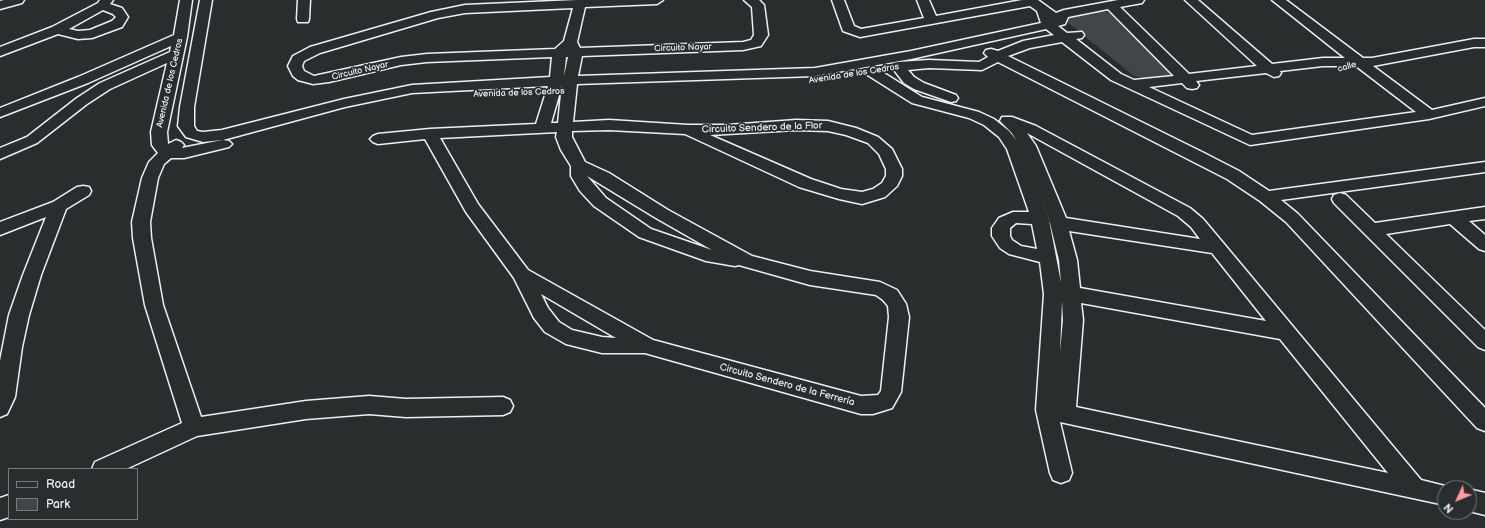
<!DOCTYPE html>
<html>
<head>
<meta charset="utf-8">
<style>
	body { margin:0 }
	#map { position:relative; width:1485px; height:528px; overflow:hidden; background:#2a2d2e; font-family:"Balsamiq Sans",sans-serif }
	canvas { display:block }
	.legend { position:absolute; left:8px; top:468px; width:130px; height:52px; box-sizing:border-box; background:#2a2d2e; border:1px solid #767b7f; margin:0; padding:5px 7px; list-style:none; font-size:12px; color:#e8f1f8 }
	.legend li { display:flex; align-items:center; gap:8px; height:20px }
	.legend b { width:20px; border:1px solid #767b7f }
	.north { position:absolute; left:1437px; top:480px; width:40px; height:40px; box-sizing:border-box; background:#2a2d2e; border:1px solid #767b7f; border-radius:50%; rotate:226deg; font-size:11px; font-weight:700; line-height:16px; text-align:center; color:#e8f1f8 }
	.north::after { content:''; display:block; margin:auto; width:14px; height:18px; background:#ff9aa2; clip-path:polygon(50% 0,100% 100%,50% 72%,0 100%) }
</style>
</head>
<body>
<div id="map">
<canvas width="1485" height="528"></canvas>
<ul class="legend">
<li><b style="height:5px;background:#2a2d2e"></b>Road</li>
<li><b style="height:11px;background:#424648"></b>Park</li>
</ul>
<div class="north">N</div>
</div>
<script>
const context = document.querySelector('canvas').getContext('2d');
context.lineJoin = 'round';
function fillPath(path, color) { context.fillStyle = color; context.fill(path, 'evenodd'); }
const toPath = rows => new Path2D(rows.map(r => 'M' + r).join(''));
function strokePath(path, color, width, dash) { context.strokeStyle = color; context.lineWidth = width; context.lineCap = dash ? 'butt' : 'round'; context.setLineDash(dash || []); context.stroke(path); }
function drawText(font, color, halo, rows, align = 'center') {
  context.font = font + ' "Balsamiq Sans",sans-serif'; context.lineWidth = 3.5; context.setLineDash([]); context.textBaseline = 'middle'; context.strokeStyle = halo; context.fillStyle = color; for (const [text, x, y, turn = 0] of rows) {
    context.save(); context.translate(x, y); context.rotate((+turn || 0) * Math.PI / 180); context.textAlign = isNaN(turn) ? turn : align; if (halo) context.strokeText(text, 0, 0); context.fillText(text, 0, 0); context.restore();
  }
}
fillPath(toPath([
	[1100,11,1112,13,1172,73,1170,76,1145,79,1134,76,1066,21,1067,19,1070,16]
]), '#424648');
const minor = toPath([
	[4,0,24,0,22,3,0,9,0,1,4,0],
	[100,0,113,0,110,4,122,8,128,17,122,27,92,38,78,39,58,34,0,56,0,47,52,27,98,3,100,0],
	[103,10,113,14,116,17,112,21,90,30,78,31,69,29,103,10],
	[180,0,192,0,187,37,167,132,168,144,176,140,181,142,184,145,182,148,222,140,203,142,186,137,178,126,180,107,200,0,212,0,194,107,194,126,197,131,203,132,222,130,344,99,412,85,550,77,552,57,427,62,401,65,329,82,313,84,298,80,293,76,288,66,293,56,310,47,431,12,465,5,577,0,663,0,657,4,585,7,577,42,580,48,743,42,751,40,754,35,752,7,744,0,759,0,764,5,768,35,761,46,743,50,582,56,578,76,815,68,911,51,1041,23,1037,11,1030,6,860,37,843,31,832,0,844,0,854,26,861,29,924,18,917,0,929,0,936,16,1022,0,1038,0,1056,13,1064,10,1118,0,1144,0,1142,3,1120,7,1189,74,1257,66,1185,0,1198,0,1272,64,1323,58,1345,58,1272,0,1286,0,1363,58,1372,58,1474,39,1485,39,1485,47,1474,47,1373,66,1432,110,1485,98,1485,106,1429,119,1250,145,1111,80,1062,42,1030,48,1008,56,1204,153,1239,171,1269,191,1485,162,1485,172,1281,200,1298,214,1485,408,1485,431,1477,428,1286,222,1260,201,1227,179,998,62,982,70,929,68,908,70,914,77,924,83,956,95,958,98,956,101,951,102,914,89,904,83,891,66,893,63,898,62,929,60,979,62,988,57,984,53,986,50,991,49,998,51,1023,41,1054,35,1046,29,911,59,815,76,577,84,573,122,609,120,688,125,728,125,796,120,828,121,856,128,878,137,892,149,902,169,902,176,897,186,885,197,862,204,839,199,799,187,685,134,609,130,572,131,572,137,585,162,609,173,668,210,752,256,810,271,880,282,897,290,906,304,909,317,901,392,892,408,873,414,861,414,645,353,602,353,566,344,545,332,534,318,514,278,466,212,425,139,378,144,373,142,370,139,373,136,378,134,430,129,536,124,548,86,412,93,345,107,223,140,229,141,232,144,229,147,184,158,171,158,164,164,158,178,150,222,151,238,163,305,201,417,306,401,369,396,406,399,503,397,510,400,513,406,510,412,503,415,406,417,369,414,306,419,197,436,126,469,92,469,95,462,182,423,145,305,133,238,132,222,142,178,149,162,158,153,152,145,151,132,167,63,110,89,87,104,37,143,0,159,0,148,27,137,77,98,100,83,170,52,171,46,88,83,0,117,0,108,78,77,174,35,180,0],
	[573,8,564,41,555,49,427,54,401,57,314,76,304,71,302,66,304,61,320,53,438,18,465,13,573,8],
	[1108,9,1174,76,1134,80,1121,74,1076,39,1082,38,1084,35,1082,32,1067,33,1058,26,1065,24,1068,17,1108,9],
	[566,57,568,57,564,76,566,57],
	[1323,66,1356,66,1416,112,1252,135,1149,87,1182,83,1187,88,1192,89,1197,88,1199,85,1196,81,1266,73,1274,77,1279,76,1281,73,1280,71,1323,66],
	[562,85,558,123,551,123,562,85],
	[796,130,828,131,846,135,868,143,879,154,886,169,886,176,882,183,873,189,862,192,841,189,811,179,710,135,796,130],
	[557,132,556,137,561,150,571,166,571,176,580,191,594,206,639,237,706,261,735,266,739,265,810,285,876,295,883,300,888,306,889,317,881,391,878,395,861,396,653,340,528,270,478,204,440,138,557,132],
	[587,176,656,218,712,250,651,229,606,198,587,176],
	[541,294,616,338,602,337,572,330,559,322,548,308,541,294],
	[298,0,310,0,309,19,308,22,298,22,297,19,298,0],
	[871,67,876,68,922,97,979,112,994,119,1009,131,1017,141,1011,132,1000,121,1002,117,1012,117,1036,126,1190,208,1203,219,1224,244,1421,480,1453,488,1445,488,1445,505,1060,422,1072,473,1069,480,1061,483,1053,480,1050,473,1036,410,1044,294,1040,262,1009,254,1000,248,992,236,992,228,999,218,1013,212,1029,212,1007,149,999,137,984,125,969,118,912,103,866,74,864,71,866,68,871,67],
	[1027,133,1178,216,1191,227,1200,239,1066,218,1036,146,1027,133],
	[1040,196,1050,223,1059,260,1061,283,1049,220,1040,196],
	[1016,223,1032,224,1037,249,1021,246,1012,240,1010,236,1010,228,1016,223],
	[1069,231,1212,253,1266,321,1080,288,1077,260,1069,231],
	[1062,301,1063,320,1060,352,1062,301],
	[1081,303,1280,339,1388,473,1076,407,1083,320,1081,303],
	[83,186,89,187,91,191,89,195,66,209,41,275,29,315,22,347,15,397,7,414,0,417,0,361,9,315,23,275,46,217,0,235,0,222,53,202,77,187,83,186],
	[1340,193,1346,195,1375,223,1485,207,1485,219,1469,221,1485,235,1485,251,1479,249,1450,224,1386,234,1485,330,1485,350,1478,347,1334,203,1332,199,1334,195,1340,193],
	[1469,489,1485,493,1485,515,1469,511,1469,489],
	[9,495,9,517,0,520,0,498,9,495]
]);
strokePath(minor, '#e8f1f8', 3);
fillPath(minor, '#2a2d2e');
drawText('9px', '#e8f1f8', '#2a2d2e', [
	["Circuito Nayar",683,48,-2],
	["calle",1347,67,-16],
	["Circuito Nayar",360,71,-13],
	["Avenida de los Cedros",854,74,-9],
	["Avenida de los Cedros",170,83,-77],
	["Avenida de los Cedros",519,93,-2]
]);
drawText('10px', '#e8f1f8', '#2a2d2e', [
	["Circuito Sendero de la Flor",762,128,-2],
	["Circuito Sendero de la Ferrería",787,385,15]
]);
</script>
</body>
</html>
